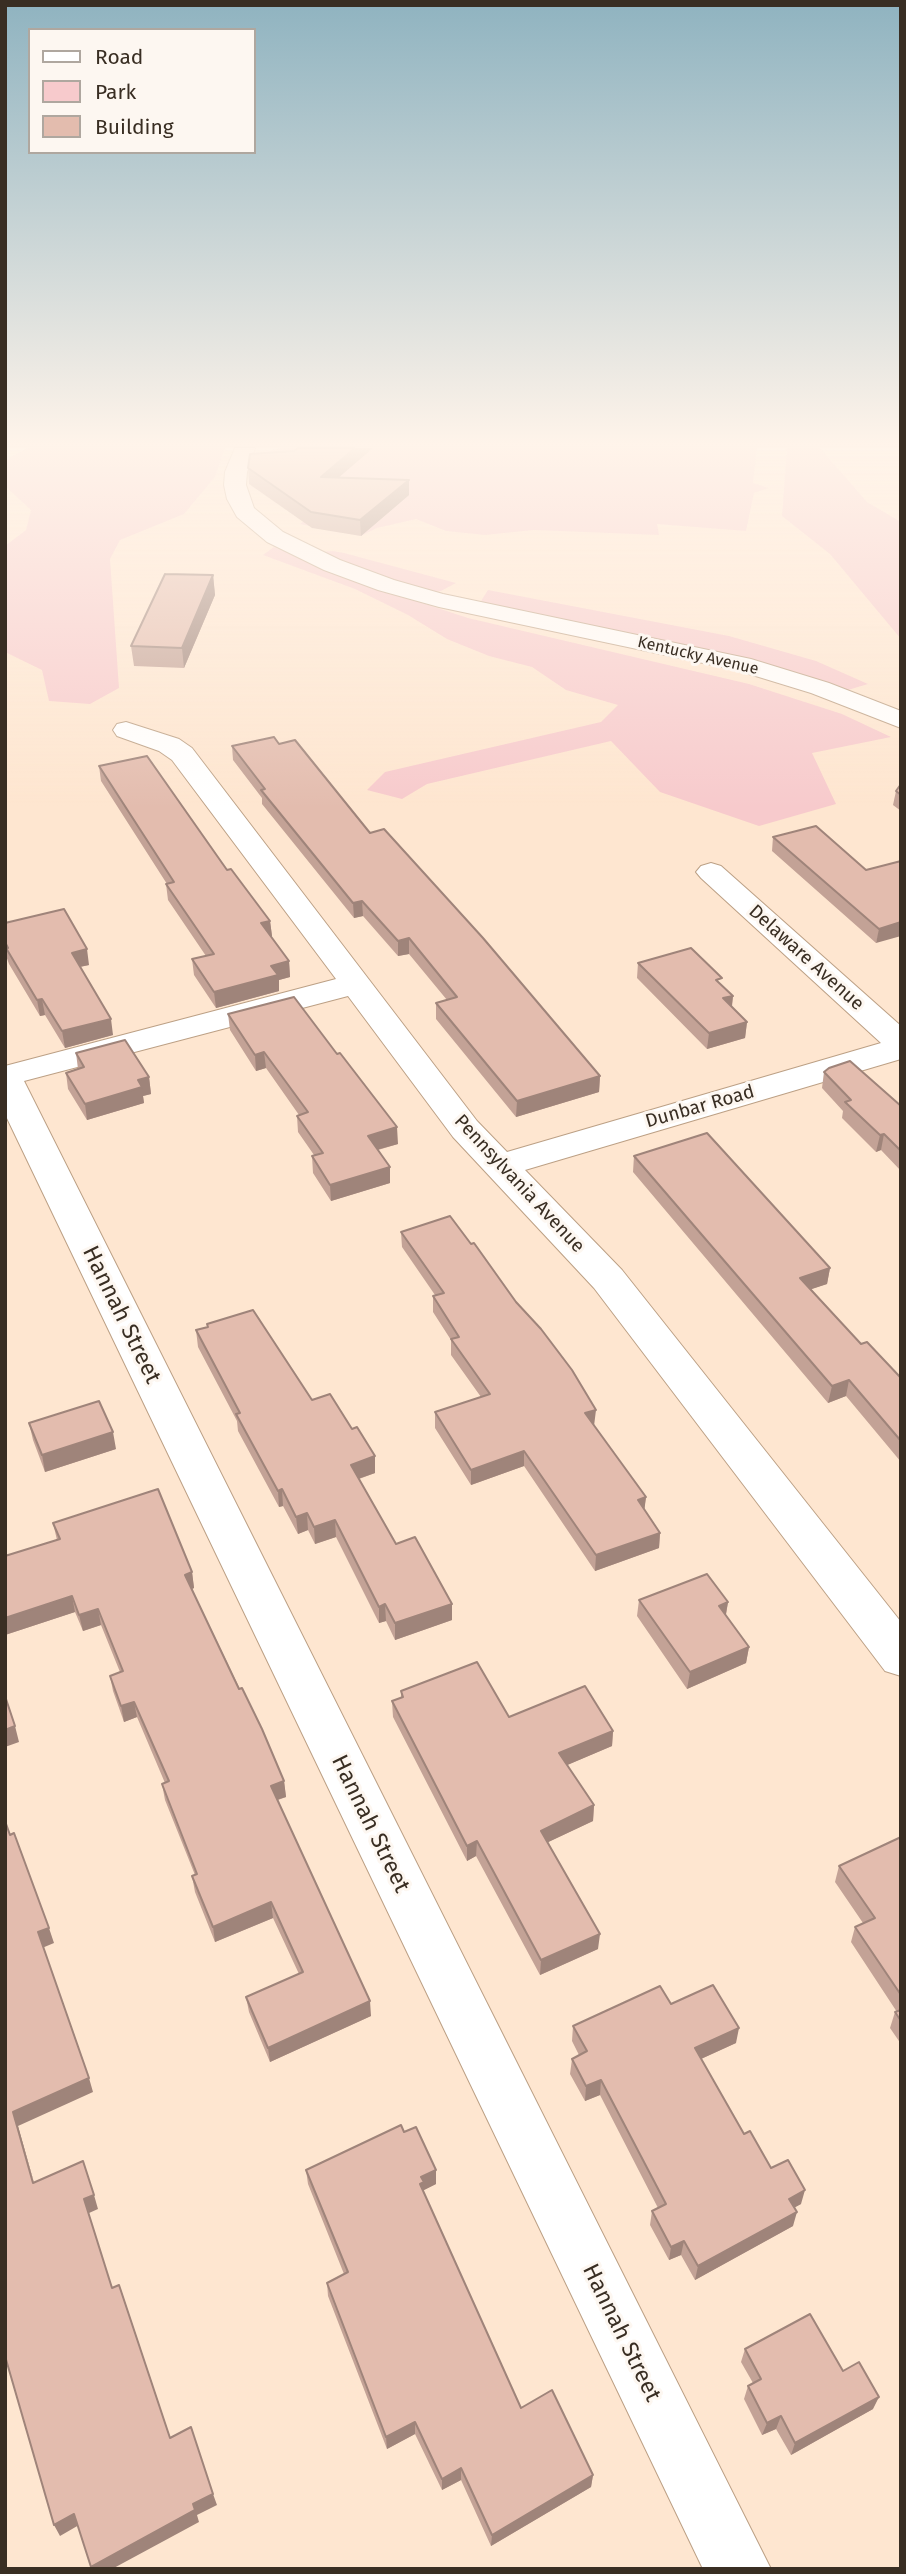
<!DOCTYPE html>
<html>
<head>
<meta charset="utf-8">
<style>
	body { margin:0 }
	#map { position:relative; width:906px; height:2574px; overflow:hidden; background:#fee6d0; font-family:"Fira Sans",sans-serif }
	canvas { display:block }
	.frame { position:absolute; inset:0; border:7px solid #392e23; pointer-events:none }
	.legend { position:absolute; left:28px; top:28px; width:228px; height:126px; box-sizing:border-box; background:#fdf7f1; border:2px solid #afa79f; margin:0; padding:9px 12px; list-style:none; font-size:21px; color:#392e23 }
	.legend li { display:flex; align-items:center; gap:14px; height:35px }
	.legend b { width:35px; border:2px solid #afa79f }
</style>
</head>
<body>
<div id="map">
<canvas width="906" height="2574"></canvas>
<div class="frame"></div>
<ul class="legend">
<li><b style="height:9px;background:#fff"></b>Road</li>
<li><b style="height:19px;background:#f7cacc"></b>Park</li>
<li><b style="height:19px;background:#e3bcae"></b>Building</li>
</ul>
</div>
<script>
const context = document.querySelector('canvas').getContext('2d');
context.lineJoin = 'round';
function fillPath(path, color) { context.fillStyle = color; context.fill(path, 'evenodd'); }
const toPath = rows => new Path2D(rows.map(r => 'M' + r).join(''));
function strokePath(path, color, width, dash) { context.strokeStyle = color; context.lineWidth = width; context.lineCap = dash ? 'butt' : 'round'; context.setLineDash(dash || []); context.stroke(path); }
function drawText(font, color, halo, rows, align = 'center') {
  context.font = font + ' "Fira Sans",sans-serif'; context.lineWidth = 6; context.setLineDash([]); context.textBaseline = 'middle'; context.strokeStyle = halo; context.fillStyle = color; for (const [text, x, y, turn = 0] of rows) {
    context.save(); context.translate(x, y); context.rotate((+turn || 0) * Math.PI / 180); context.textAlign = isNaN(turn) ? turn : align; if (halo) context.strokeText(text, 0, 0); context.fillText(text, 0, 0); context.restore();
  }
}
fillPath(toPath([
	[28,448,225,448,215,477,184,514,120,540,110,559,119,688,90,704,49,701,42,670,5,652,5,546,26,530,31,510,5,486,5,460],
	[282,448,757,448,753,483,769,488,754,493,746,531,657,524,659,535,534,530,485,535,446,531,416,519,377,528,361,536,300,524,308,518,283,507,256,488,258,458,265,452],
	[787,448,820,448,867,502,901,522,901,639,830,554,782,516],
	[274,547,380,589,468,618,749,684,842,714,891,737,812,753,836,804,759,826,660,792,611,741,427,784,402,799,367,790,385,772,601,722,618,705,566,690,532,667,489,656,447,639,408,615,355,589,263,555],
	[333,551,344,553,456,583,441,591,434,592,384,578,319,552],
	[488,590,729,636,816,661,868,684,848,690,734,656,492,606,481,601]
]), '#f7cacc');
const minor = toPath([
	[235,448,255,448,247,472,246,485,254,508,283,532,340,560,394,580,443,594,751,659,829,683,901,711,901,728,811,693,736,670,439,607,378,590,324,570,267,542,237,517,227,499,224,485,225,472,235,448],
	[126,722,179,739,192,748,477,1121,507,1152,881,1043,701,878,696,872,701,866,711,863,721,866,901,1026,901,1059,525,1170,622,1270,901,1622,901,1676,885,1671,594,1288,453,1137,348,996,24,1081,771,2569,703,2569,5,1114,5,1066,336,979,172,760,159,751,117,736,113,730,117,724,126,722]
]);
strokePath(minor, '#bca085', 2);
fillPath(minor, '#fff');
fillPath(toPath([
	[248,468,339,478,409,480,409,495,361,536,312,528,249,484],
	[213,575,215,595,184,668,134,666,131,646],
	[279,744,370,833,600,1076,599,1092,516,1117,436,1019,436,1003,447,1000,409,954,398,956,363,916,354,918,262,804,262,798,233,760,232,746],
	[99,766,227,870,270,921,272,936,271,936,289,961,290,977,279,980,279,991,216,1008,194,975,192,959,206,956,168,900,166,884,167,884,101,781],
	[901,784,901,811,893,805,896,791],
	[773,837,866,870,901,861,876,943,772,851],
	[5,923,89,965,80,967,113,1035,65,1048,45,1015,40,1016,9,964,5,953],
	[638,963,721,984,733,996,732,1007,747,1022,745,1038,707,1049,637,978],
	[228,1014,398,1144,378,1150,390,1167,390,1183,331,1201,313,1173,312,1156,314,1155,298,1132,297,1116,299,1115,266,1068,256,1071,230,1030],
	[76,1053,149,1077,151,1094,143,1096,144,1103,87,1120,68,1089,66,1073,78,1069],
	[824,1072,901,1106,901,1171,881,1150,876,1152,842,1118,843,1111,822,1088],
	[634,1156,830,1268,827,1284,811,1289,861,1344,901,1378,901,1462,846,1396,828,1403,633,1172],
	[401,1232,594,1426,646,1497,644,1510,660,1533,659,1548,595,1571,524,1466,471,1485,435,1428,435,1412,481,1397,451,1355,451,1340,433,1312,433,1296,435,1295,402,1247],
	[207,1324,352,1429,375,1456,375,1473,359,1479,396,1544,452,1604,452,1620,395,1640,386,1621,379,1623,336,1537,315,1544,308,1530,298,1534,283,1506,279,1507,238,1431,237,1421,198,1347,196,1330,207,1327],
	[29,1423,116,1449,45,1472,33,1440],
	[53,1523,192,1572,194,1588,192,1589,284,1781,286,1797,278,1800,371,2016,270,2062,249,2012,246,1997,299,1974,273,1918,215,1942,195,1892,192,1876,195,1875,165,1800,162,1784,165,1783,137,1717,124,1722,113,1691,110,1676,120,1672,101,1625,83,1631,75,1612,5,1635,5,1556,57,1540],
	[639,1600,728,1602,726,1615,749,1647,746,1663,687,1689,637,1616],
	[401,1691,509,1717,613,1731,612,1746,567,1765,594,1805,593,1821,548,1842,598,1949,540,1975,476,1856,467,1861,393,1717,392,1701,401,1698],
	[901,1837,901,2044,890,2028,895,2012,897,2012,851,1942,855,1927,863,1923,835,1882,839,1866],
	[671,2004,736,2043,701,2059,744,2134,801,2204,794,2207,793,2226,695,2280,681,2255,669,2260,650,2225,652,2211,658,2208,600,2095,585,2101,570,2074,572,2059,579,2055,572,2041,573,2026],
	[404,2132,436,2184,424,2190,424,2193,521,2408,593,2475,591,2487,491,2546,461,2480,442,2490,415,2434,387,2449,328,2296,327,2283,344,2274,308,2184,306,2170],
	[745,2349,843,2371,873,2409,791,2455,776,2429,762,2435,744,2399,748,2386,753,2383,741,2362]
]), '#c3a296');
fillPath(toPath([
	[355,448,373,448,322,492,321,477],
	[409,480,409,495,361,536,360,520],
	[213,575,215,595,184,668,182,648],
	[362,901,363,916,354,918,353,903],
	[270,921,272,936,262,939,261,923],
	[901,922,901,936,876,943,879,929],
	[409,938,409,954,398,956,398,941],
	[87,949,89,965,74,968,72,953],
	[289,961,290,977,279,980,279,991,216,1008,214,992,271,966],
	[733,996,731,1012,723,998],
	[42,999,45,1015,40,1016,37,1000],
	[111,1019,113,1035,65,1048,62,1031],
	[747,1022,745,1038,707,1049,709,1033],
	[264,1052,266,1068,256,1071,255,1055],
	[600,1076,599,1092,516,1117,517,1101],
	[149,1077,151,1094,143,1096,144,1103,87,1120,85,1104,138,1080],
	[397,1127,398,1144,369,1152,368,1136],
	[884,1134,881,1150,876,1152,880,1135],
	[390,1167,390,1183,331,1201,330,1185],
	[830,1268,827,1284,797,1294,800,1278],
	[849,1380,846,1396,828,1403,832,1386],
	[596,1410,594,1426,584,1429,585,1413],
	[113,1432,116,1449,45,1472,42,1455],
	[524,1451,524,1466,471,1485,471,1470],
	[375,1456,375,1473,352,1481,351,1465],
	[282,1489,283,1506,279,1507,278,1491],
	[646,1497,644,1513,638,1500],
	[307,1513,308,1530,298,1534,296,1517],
	[335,1520,336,1537,315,1544,314,1527],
	[660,1533,659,1548,595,1571,596,1555],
	[192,1572,194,1588,187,1591,185,1575],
	[72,1596,75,1612,5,1635,5,1618],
	[728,1602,725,1619,719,1606],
	[385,1604,386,1621,379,1623,379,1607],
	[452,1604,452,1620,395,1640,395,1623],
	[98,1609,101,1625,83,1631,79,1615],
	[749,1647,746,1663,687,1689,690,1672],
	[134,1702,137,1717,124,1722,121,1706],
	[15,1726,19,1742,5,1747,5,1730],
	[613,1731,612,1746,558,1769,559,1753],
	[284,1781,286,1797,273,1801,271,1786],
	[594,1805,593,1821,540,1846,541,1831],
	[477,1841,476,1856,467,1861,467,1846],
	[271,1902,273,1918,215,1942,213,1927],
	[49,1928,54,1943,42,1948,38,1932],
	[600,1934,598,1949,540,1975,541,1960],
	[370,2001,371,2016,270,2062,268,2048],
	[739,2028,736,2043,692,2063,695,2048],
	[89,2078,93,2092,18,2126,38,2197,13,2112],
	[601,2080,600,2095,585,2101,586,2086],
	[436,2170,436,2184,424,2190,424,2196,420,2184,421,2177],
	[805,2190,801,2204,785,2213,789,2199],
	[94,2195,98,2209,89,2213,84,2199],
	[797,2212,793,2226,695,2280,698,2266],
	[684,2241,681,2255,669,2260,671,2247],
	[879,2397,873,2409,791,2455,795,2443],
	[781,2416,776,2429,762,2435,767,2423],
	[415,2422,415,2434,387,2449,386,2437],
	[461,2468,461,2480,442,2490,442,2479],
	[593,2475,591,2487,491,2546,492,2535],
	[213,2494,217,2505,197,2515,199,2522,112,2569,91,2569,91,2567,193,2504],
	[74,2514,79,2525,60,2536,54,2525]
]), '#9f847a');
const building = toPath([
	[298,448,355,448,321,477,409,480,360,520,311,512,248,468,250,454,294,451,298,448],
	[165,574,213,575,182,648,131,646,165,574],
	[274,737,279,744,295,740,370,833,384,829,483,938,600,1076,517,1101,436,1003,457,997,409,938,398,941,362,901,353,903,261,790,265,789,232,746,274,737],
	[147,756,227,870,231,869,270,921,261,923,289,961,271,966,278,975,214,992,192,959,214,954,166,884,174,882,99,766,147,756],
	[901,784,901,795,896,791,901,784],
	[816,826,866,870,901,861,901,922,879,929,773,837,816,826],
	[64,909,87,949,72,953,111,1019,62,1031,42,999,37,1000,6,948,8,948,5,942,5,923,64,909],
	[691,948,722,978,716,980,733,996,723,998,747,1022,709,1033,638,963,691,948],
	[294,997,337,1054,340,1053,397,1127,368,1136,390,1167,330,1185,312,1156,323,1153,297,1116,308,1112,264,1052,255,1055,228,1014,294,997],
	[125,1040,149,1077,138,1080,142,1087,85,1104,66,1073,84,1067,76,1053,125,1040],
	[850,1061,901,1106,901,1151,884,1134,880,1135,845,1102,851,1100,824,1072,829,1068,850,1061],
	[707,1133,830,1268,800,1278,861,1344,867,1342,901,1378,901,1441,849,1380,832,1386,634,1156,707,1133],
	[450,1216,471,1244,474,1243,516,1302,541,1329,572,1370,596,1410,585,1413,646,1497,638,1500,660,1533,596,1555,524,1451,471,1470,435,1412,490,1394,451,1339,459,1337,433,1296,444,1293,401,1232,450,1216],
	[253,1310,312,1400,330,1394,352,1429,357,1427,375,1456,351,1465,396,1544,415,1537,452,1604,395,1623,385,1604,379,1607,335,1520,314,1527,307,1513,296,1517,282,1489,278,1491,236,1414,240,1413,196,1330,208,1327,207,1324,253,1310],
	[99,1401,113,1432,42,1455,29,1423,99,1401],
	[158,1489,192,1572,185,1575,239,1689,242,1688,262,1729,284,1781,271,1786,370,2001,268,2048,246,1997,303,1972,271,1902,213,1927,192,1876,197,1874,162,1784,169,1781,134,1702,121,1706,110,1676,123,1671,98,1609,79,1615,72,1596,5,1618,5,1556,60,1539,53,1523,158,1489],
	[707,1574,728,1602,719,1606,749,1647,690,1672,639,1600,707,1574],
	[477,1662,509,1717,585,1686,613,1731,559,1753,594,1805,541,1831,600,1934,541,1960,477,1841,467,1846,392,1701,403,1697,401,1691,477,1662],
	[5,1696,15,1726,5,1730,5,1696],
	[5,1821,10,1835,14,1833,49,1928,38,1932,89,2078,13,2112,33,2183,83,2161,94,2195,84,2199,112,2288,119,2285,170,2438,191,2427,213,2494,193,2504,195,2510,91,2567,74,2514,54,2525,5,2356,5,1821],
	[901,1837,901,1995,855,1927,875,1918,839,1866,901,1837],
	[713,1985,739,2028,695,2048,744,2134,750,2131,771,2168,788,2160,805,2190,789,2199,797,2212,698,2266,684,2241,671,2247,652,2211,666,2204,601,2080,586,2086,572,2059,587,2051,573,2026,660,1986,671,2004,713,1985],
	[901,2010,901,2021,895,2012,901,2010],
	[401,2125,404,2132,416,2127,436,2170,421,2177,424,2182,420,2184,521,2408,552,2390,593,2475,492,2535,461,2468,442,2479,415,2422,386,2437,327,2283,348,2272,306,2170,401,2125],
	[810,2314,843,2371,859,2362,879,2397,795,2443,781,2416,767,2423,748,2386,761,2379,745,2349,810,2314]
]);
fillPath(building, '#e3bcae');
strokePath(building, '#9f847a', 2);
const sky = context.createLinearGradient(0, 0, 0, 808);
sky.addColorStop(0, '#8fb3c0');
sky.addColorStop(0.55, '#fff4ea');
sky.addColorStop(1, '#fff4ea00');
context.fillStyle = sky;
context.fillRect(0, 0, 906, 808);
drawText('16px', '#392e23', '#fdf7f1', [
	["Kentucky Avenue",698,656,13]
]);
drawText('19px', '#392e23', '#fdf7f1', [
	["Delaware Avenue",806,958,42],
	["Dunbar Road",700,1107,-16],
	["Pennsylvania Avenue",519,1184,47]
]);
drawText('23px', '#392e23', '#fdf7f1', [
	["Hannah Street",121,1315,64],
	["Hannah Street",370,1824,64],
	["Hannah Street",621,2333,64]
]);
</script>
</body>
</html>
